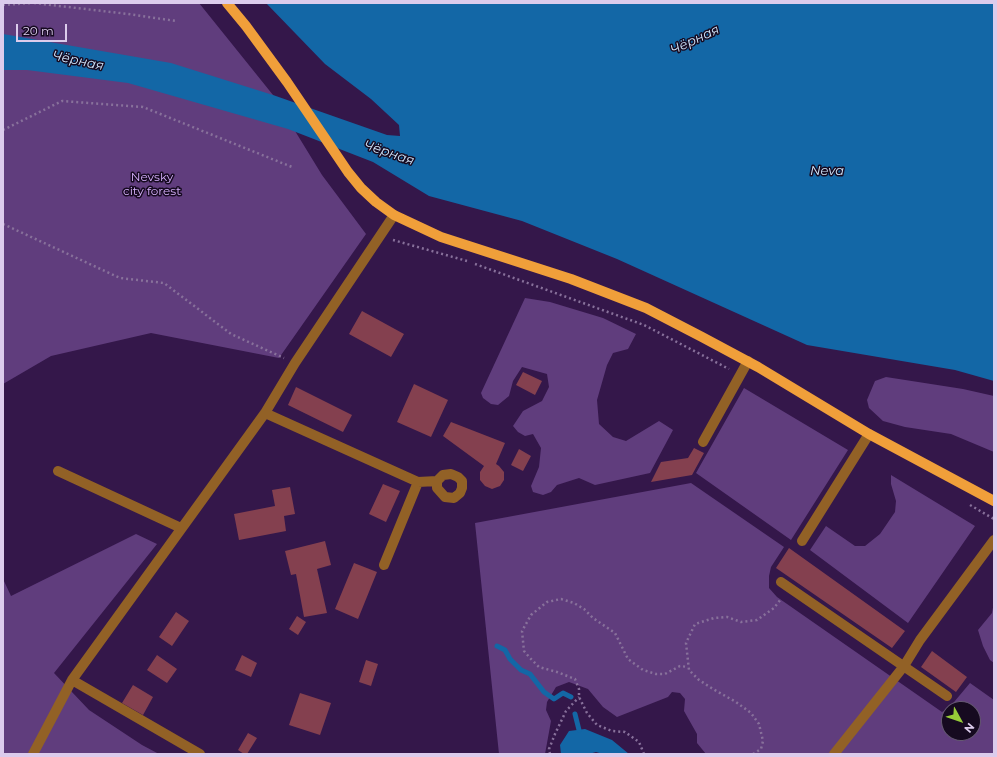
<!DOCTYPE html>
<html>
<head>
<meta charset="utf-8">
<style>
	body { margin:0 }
	#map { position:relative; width:997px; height:757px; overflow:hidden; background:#34174a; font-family:Montserrat,sans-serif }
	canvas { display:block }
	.frame { position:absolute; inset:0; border:4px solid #dcccec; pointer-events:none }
	.north { position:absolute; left:941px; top:701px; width:40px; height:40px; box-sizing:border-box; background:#160a20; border:1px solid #655872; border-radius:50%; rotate:130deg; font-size:11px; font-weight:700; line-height:16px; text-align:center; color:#dcccec }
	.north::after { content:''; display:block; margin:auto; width:14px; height:18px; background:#97cc38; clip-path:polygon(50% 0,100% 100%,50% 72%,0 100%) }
	.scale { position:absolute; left:16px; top:24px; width:51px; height:18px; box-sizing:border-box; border:2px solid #dcccec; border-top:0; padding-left:5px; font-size:12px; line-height:14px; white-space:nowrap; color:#dcccec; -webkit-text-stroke:3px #160a20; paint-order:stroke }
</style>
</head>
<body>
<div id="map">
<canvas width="997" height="757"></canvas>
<div class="frame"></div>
<div class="north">N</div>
<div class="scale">20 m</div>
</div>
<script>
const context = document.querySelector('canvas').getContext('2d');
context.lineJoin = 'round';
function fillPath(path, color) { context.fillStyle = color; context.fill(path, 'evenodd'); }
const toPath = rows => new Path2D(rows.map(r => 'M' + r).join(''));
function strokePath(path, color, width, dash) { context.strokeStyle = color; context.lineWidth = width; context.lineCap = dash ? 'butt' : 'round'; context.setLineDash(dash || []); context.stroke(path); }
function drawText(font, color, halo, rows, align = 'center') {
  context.font = font + ' Montserrat,sans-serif'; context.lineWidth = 3; context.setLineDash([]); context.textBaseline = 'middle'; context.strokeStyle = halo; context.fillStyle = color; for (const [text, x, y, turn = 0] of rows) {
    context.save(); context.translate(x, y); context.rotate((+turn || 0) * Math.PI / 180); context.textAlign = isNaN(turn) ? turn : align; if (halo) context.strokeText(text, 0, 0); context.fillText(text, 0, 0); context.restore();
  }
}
fillPath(toPath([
	[3,3,199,3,273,95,322,175,366,234,279,358,151,333,51,356,3,384],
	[525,298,550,302,603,318,636,334,628,349,613,353,607,365,597,400,599,424,613,437,626,441,659,421,673,430,650,473,595,485,579,478,557,485,551,492,543,495,533,492,531,486,539,467,541,448,533,434,525,436,518,432,513,426,523,411,542,401,549,387,547,374,522,367,513,381,509,396,498,405,491,404,483,398,481,393],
	[886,377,963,389,994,396,994,452,951,434,905,427,883,421,869,408,867,400,875,381],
	[744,388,848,450,791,540,696,473],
	[891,475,975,526,908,623,810,550,826,526,855,546,865,546,880,534,895,512,896,501,891,484],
	[691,483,784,547,771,567,769,576,769,588,777,597,942,712,949,708,970,683,994,700,994,754,706,754,697,743,697,734,684,711,685,699,680,693,672,692,668,697,617,717,603,707,588,689,569,682,556,687,547,702,546,710,551,721,545,754,499,754,475,523],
	[949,709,973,709,973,733,949,733],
	[136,534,157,544,54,673,89,710,142,745,159,754,3,754,3,579,11,596],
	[994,602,994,663,990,660,983,646,978,630,992,613]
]), '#603d7d');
fillPath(toPath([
	[266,3,994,3,994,381,955,370,807,345,617,259,522,221,429,196,373,162,288,129,128,83,27,70,3,70,3,34,171,63,273,95,387,135,400,136,399,125,371,99,325,64],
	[585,729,612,740,629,754,603,754,596,752,589,754,561,754,560,745,569,731]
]), '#1367a6');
strokePath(toPath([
	[497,646,505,650,510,659,521,670,530,674,544,692,554,699,563,693,571,697],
	[575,714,579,730]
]), '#1367a6', 5);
fillPath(toPath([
	[362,311,404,334,391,357,349,334],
	[523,372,542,381,535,395,516,385],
	[414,384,448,400,431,437,397,422],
	[296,387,352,415,343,432,288,405],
	[451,422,505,443,496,464,499,466,504,472,504,480,500,486,492,489,485,486,480,480,480,472,484,466,443,436],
	[694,448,704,453,692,475,651,482,661,462,688,458],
	[519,449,531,456,523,471,511,465],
	[383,484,400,491,386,522,369,514],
	[290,487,295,514,284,516,286,531,239,540,234,514,275,506,272,490],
	[325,541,331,565,317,569,327,613,304,617,296,574,291,575,285,551],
	[789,548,905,631,892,648,776,568],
	[354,563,377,572,358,619,335,609],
	[176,612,189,621,172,646,159,637],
	[297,616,306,622,298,635,289,629],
	[932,651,967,677,956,692,921,667],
	[157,655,177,669,167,683,147,670],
	[242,655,257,663,251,677,235,670],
	[366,660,378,664,371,686,359,682],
	[133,685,153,697,143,715,122,703],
	[300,693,331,703,320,735,289,725],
	[248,733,257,738,247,754,244,754,238,750]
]), '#84404f');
strokePath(toPath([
	[34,3,128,14,176,21],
	[3,5,32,3],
	[3,130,62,101,143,107,292,167],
	[3,224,120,278,164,283,231,334,284,358],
	[393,240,467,261],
	[475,264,644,325,729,369],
	[970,505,994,519],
	[550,754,549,749,555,734,566,711,579,697],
	[644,754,639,742,625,732,612,731,597,725,587,713,579,697,579,689,575,679,557,672,539,667,530,658,524,651,522,631,531,615,547,602,561,599,574,603,584,609,593,618,615,633,628,659,643,670,656,674,665,674,680,666,688,667],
	[753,754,761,749,763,741,759,724,751,713,736,702,713,689,699,680,689,670,686,643,695,624,714,618,727,617,741,622,757,620,774,608,781,599]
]), '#88719b', 2.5, [2, 3]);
strokePath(toPath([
	[265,413,418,482,384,565],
	[703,442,748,361],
	[58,471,181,528],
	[418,482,437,481,443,475,451,474,458,477,462,481,462,488,460,493,454,498,445,497,437,488,437,481],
	[802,541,869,434],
	[781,582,947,696],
	[72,680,200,754],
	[33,754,72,680,265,413,295,363,394,215],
	[834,754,904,666,920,640,994,540]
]), '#926126', 10);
strokePath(toPath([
	[227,3,246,26,287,82,348,172,361,188,376,202,394,215,441,237,571,279,646,308,702,337,758,367,869,434,994,501]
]), '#f09f3a', 10);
drawText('12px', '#d6b0fb', '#160a20', [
	["Nevsky",152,177],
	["city forest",152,191]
]);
drawText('italic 13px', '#d1e7fc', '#160a20', [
	["Чёрная",695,40,-25],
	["Чёрная",78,61,12],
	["Чёрная",389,153,19],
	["Neva",827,171]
]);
</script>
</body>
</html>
